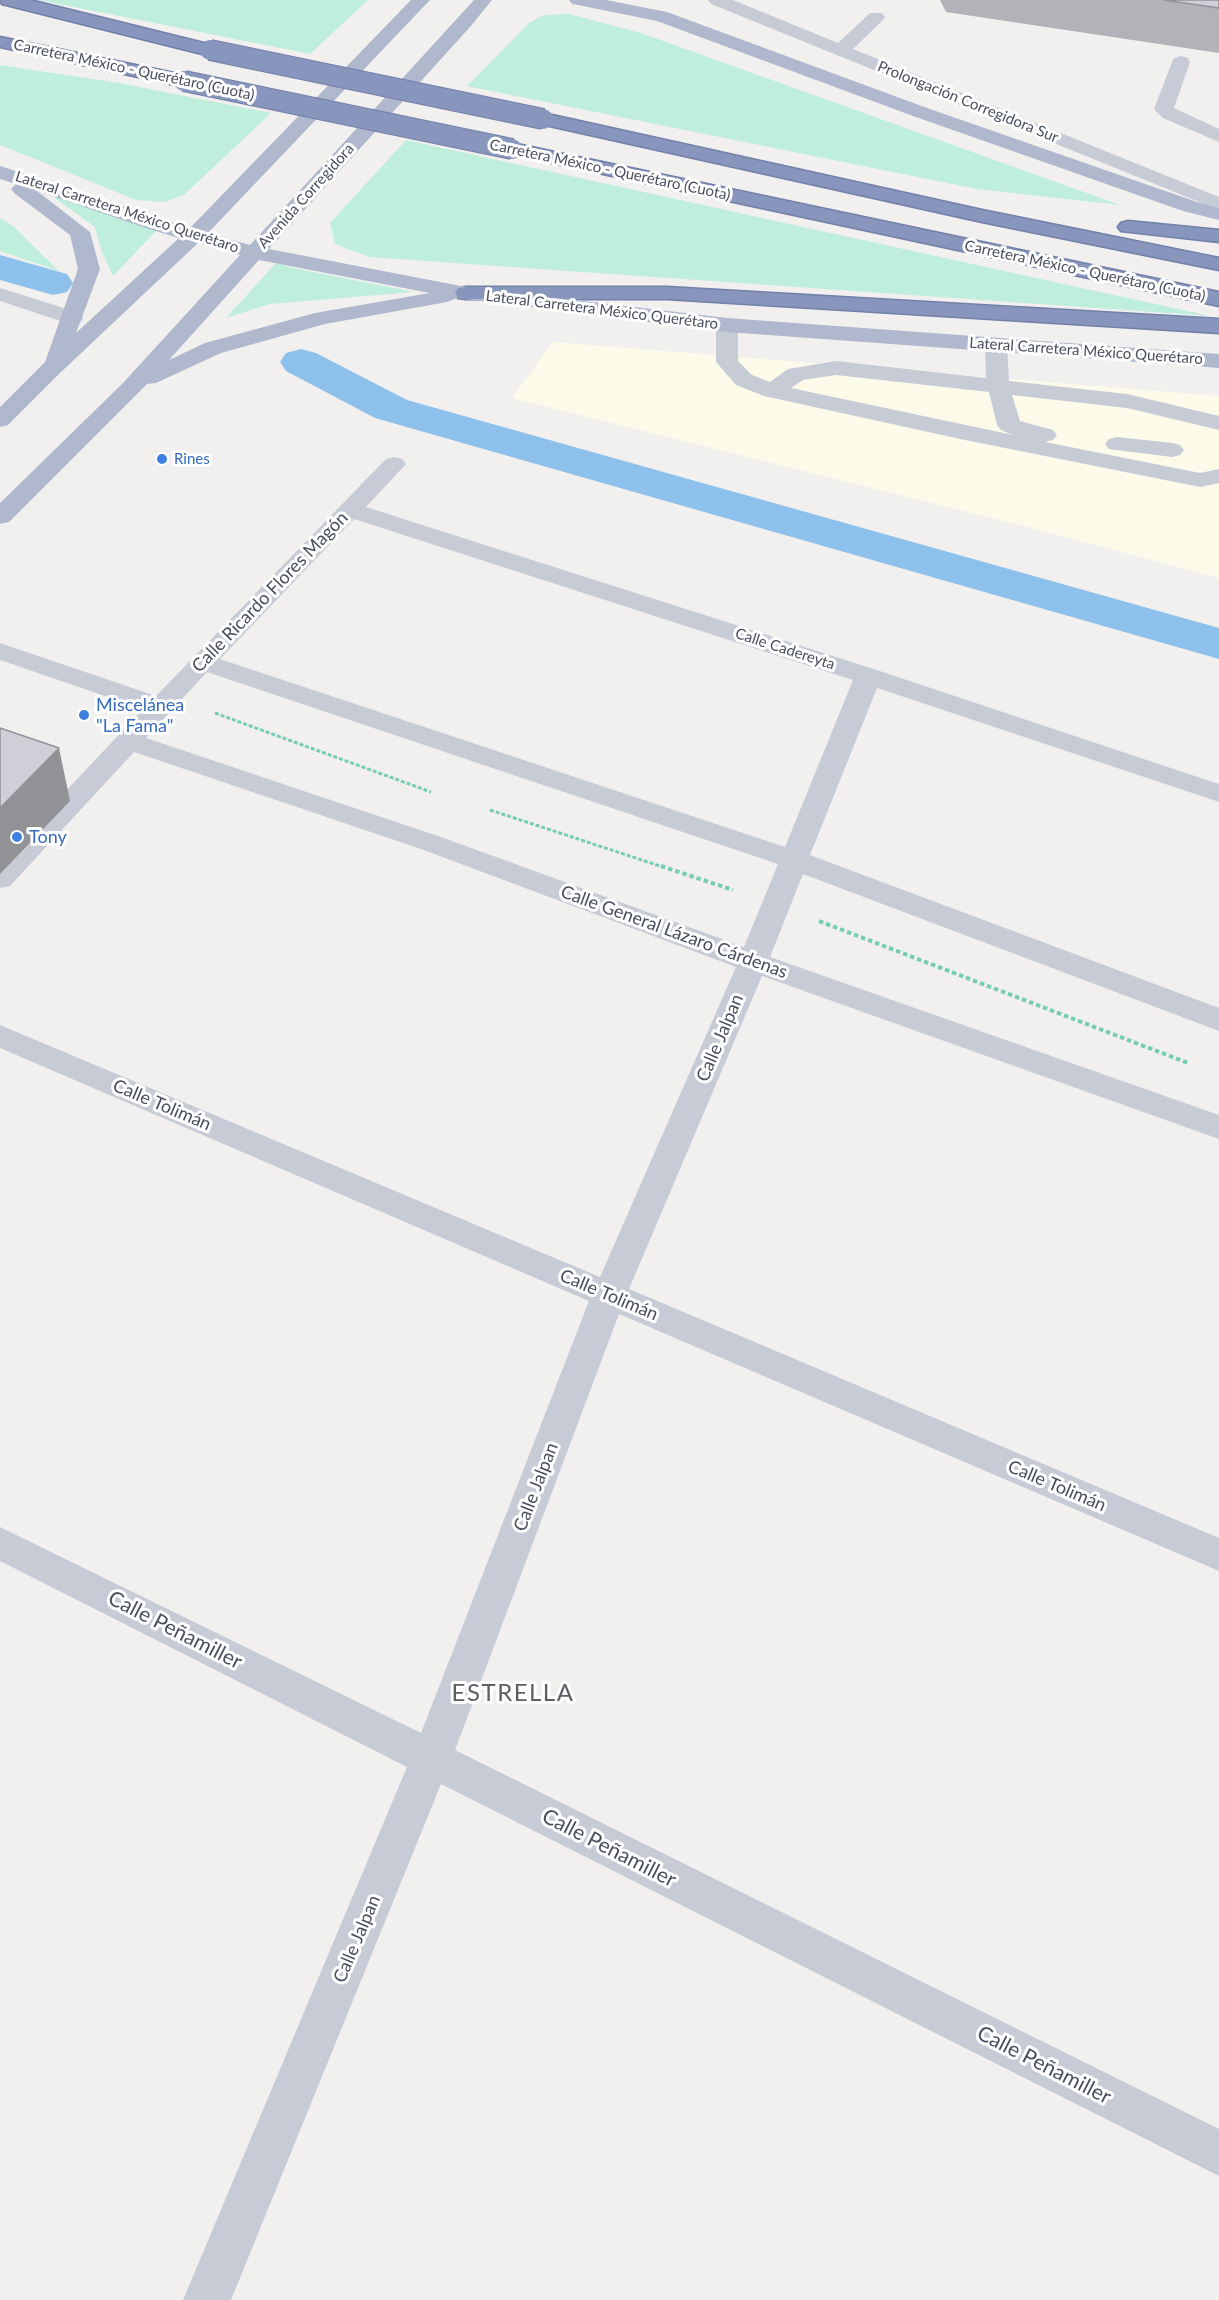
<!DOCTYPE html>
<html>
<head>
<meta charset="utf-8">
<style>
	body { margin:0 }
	canvas { display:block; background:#f2f0ef }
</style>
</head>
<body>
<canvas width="1219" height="2300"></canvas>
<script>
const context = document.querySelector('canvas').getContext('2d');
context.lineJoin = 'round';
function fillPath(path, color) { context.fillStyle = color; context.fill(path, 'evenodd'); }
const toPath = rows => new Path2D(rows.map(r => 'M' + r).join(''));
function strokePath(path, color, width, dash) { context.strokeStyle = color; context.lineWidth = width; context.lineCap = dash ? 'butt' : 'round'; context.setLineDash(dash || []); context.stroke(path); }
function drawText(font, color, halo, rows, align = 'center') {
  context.font = font + ' Lato,sans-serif'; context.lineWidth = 6; context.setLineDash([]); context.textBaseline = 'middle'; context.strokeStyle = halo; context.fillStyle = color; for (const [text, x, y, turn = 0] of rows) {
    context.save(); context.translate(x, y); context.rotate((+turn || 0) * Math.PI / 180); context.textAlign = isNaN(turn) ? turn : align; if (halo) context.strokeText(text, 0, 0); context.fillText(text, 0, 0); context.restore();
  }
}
fillPath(toPath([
	[553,342,1219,396,1219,578,1028,527,512,398]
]), '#fcfbea');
fillPath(toPath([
	[39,0,368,0,310,54],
	[569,14,641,33,1120,205,977,189,467,86,529,23,543,15],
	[0,65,119,83,271,113,184,195,164,202,136,200,0,145],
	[406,140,1210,316,369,257,335,244,330,223],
	[48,193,158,229,113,276,100,247,95,227],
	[0,218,13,226,59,271,0,251],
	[276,263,293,268,414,292,270,304,226,318]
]), '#bfeedc');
fillPath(toPath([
	[0,255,67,274,73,283,67,292,53,295,0,280,0,255],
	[301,349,316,353,407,400,1219,628,1219,659,375,418,286,371,280,362,286,353,301,349]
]), '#8dc1eb');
const highway = toPath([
	[0,0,30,0,216,46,219,50,216,54,210,56,2,4,0,0],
	[0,37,184,75,191,77,193,81,191,85,184,87,0,47,0,37],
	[543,113,982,210,1219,258,1219,270,982,222,536,123,533,119,536,115,543,113],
	[512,143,1219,292,1219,306,505,153,502,149,505,145,512,143],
	[1128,221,1219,230,1219,242,1121,231,1118,227,1121,223,1128,221],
	[466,287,667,287,1219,319,1219,333,667,299,466,299,458,298,455,293,458,288,466,287]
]);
strokePath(highway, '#7380a9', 3);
strokePath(toPath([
	[215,713,431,792],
	[490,810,666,868]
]), '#77ccb6', 3, [4, 2]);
strokePath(toPath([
	[661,866,733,890],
	[819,921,1188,1063]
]), '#77ccb6', 4, [4.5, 3]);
fillPath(toPath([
	[708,0,733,0,838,43,870,13,882,13,885,17,882,21,853,49,1219,197,1219,210,711,4,708,0],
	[1181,56,1188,58,1190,62,1174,108,1219,129,1219,142,1163,118,1154,109,1172,62,1174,58,1181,56],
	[0,288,80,313,83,318,80,323,72,325,0,301,0,288],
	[727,318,735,320,738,325,738,361,752,375,770,382,788,369,836,361,986,378,985,345,988,340,996,338,1004,340,1007,345,1009,381,1127,394,1219,416,1219,430,1127,408,1012,395,1020,421,1053,430,1057,435,1053,440,1045,442,1200,473,1219,469,1219,483,1200,487,965,440,764,396,736,385,716,362,716,325,719,320,727,318],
	[836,375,989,392,997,425,1001,430,1013,435,791,388,803,380,836,375],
	[1117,437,1172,443,1180,445,1184,450,1180,455,1172,457,1109,449,1105,444,1109,439,1117,437],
	[394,457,402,459,406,464,366,507,877,670,1219,784,1219,802,877,688,810,855,1219,1008,1219,1031,803,874,770,957,1219,1115,1219,1139,762,976,629,1289,1219,1538,1219,1571,619,1314,455,1750,1219,2129,1219,2176,441,1784,231,2300,183,2300,407,1767,0,1561,0,1527,421,1733,589,1301,0,1048,0,1025,600,1277,736,967,421,849,134,752,10,886,0,888,0,861,143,709,0,660,0,643,156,696,386,459,394,457],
	[354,519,853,680,785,847,220,659,354,519],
	[207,672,778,864,744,947,441,837,146,738,207,672]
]), '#c6cbd6');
fillPath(toPath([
	[411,0,430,0,208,233,250,245,474,0,492,0,470,27,269,249,466,287,727,318,1219,354,1219,368,727,332,457,298,447,302,325,324,221,353,156,383,147,384,9,522,0,524,0,503,123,383,240,255,198,243,60,373,8,425,0,427,0,407,45,362,78,269,70,235,14,193,11,189,16,184,0,179,0,166,190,228,411,0],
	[37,191,152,230,179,238,76,333,100,269,90,232,37,191],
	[259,260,430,293,315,313,205,343,169,360,259,260],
	[569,0,606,0,667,12,927,108,1197,202,1219,208,1219,220,1183,211,913,116,657,21,578,5,572,4,569,0]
]), '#b0b8ce');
fillPath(highway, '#8895bd');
const highwayBridge = toPath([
	[210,50,543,119],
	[184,81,512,149]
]);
strokePath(highwayBridge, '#7380a9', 22, []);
strokePath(highwayBridge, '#8895bd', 20);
fillPath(toPath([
	[940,0,1219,0,1219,53,946,12]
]), '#b2b3b9');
fillPath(toPath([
	[59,748,70,801,0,874,0,808]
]), '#919296');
const building = toPath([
	[1164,0,1219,0,1219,8,1164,0],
	[0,728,59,748,0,808,0,728]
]);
fillPath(building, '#cfd0d7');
strokePath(building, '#919296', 1.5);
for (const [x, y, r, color] of [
	[162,459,6,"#3f7fe0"],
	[84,715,6,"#3f7fe0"],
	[17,837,6,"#3f7fe0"]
]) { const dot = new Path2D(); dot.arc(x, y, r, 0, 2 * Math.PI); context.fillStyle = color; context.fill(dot); strokePath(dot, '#fff', 2); }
drawText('15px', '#484e5d', '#fff', [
	["Carretera México - Querétaro (Cuota)",134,70,12],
	["Prolongación Corregidora Sur",968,102,22],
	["Carretera México - Querétaro (Cuota)",610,170,12],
	["Avenida Corregidora",306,196,-48],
	["Lateral Carretera México Querétaro",127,212,18],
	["Carretera México - Querétaro (Cuota)",1085,271,12],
	["Lateral Carretera México Querétaro",602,310,7],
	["Lateral Carretera México Querétaro",1086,351,4],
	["Calle Cadereyta",785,649,18]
]);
drawText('15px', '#366cbe', '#fff', [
	["Rines",174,459]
], 'left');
drawText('18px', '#484e5d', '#fff', [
	["Calle Ricardo Flores Magón",270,592,-46],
	["Calle General Lázaro Cárdenas",674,932,20],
	["Calle Jalpan",720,1038,-67],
	["Calle Tolimán",162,1105,23],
	["Calle Tolimán",609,1295,23],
	["Calle Tolimán",1057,1486,23],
	["Calle Jalpan",536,1487,-69],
	["Calle Jalpan",357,1939,-67]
]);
drawText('18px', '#366cbe', '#fff', [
	["Miscelánea",96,705],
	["\"La Fama\"",96,726],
	["Tony",29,837]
], 'left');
drawText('21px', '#484e5d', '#fff', [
	["Calle Peñamiller",175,1630,27],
	["Calle Peñamiller",609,1848,27],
	["Calle Peñamiller",1044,2065,27]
]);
context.letterSpacing = '1.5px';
drawText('24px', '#5c5e64', '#fff', [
	["ESTRELLA",513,1693]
]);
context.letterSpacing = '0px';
</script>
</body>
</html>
